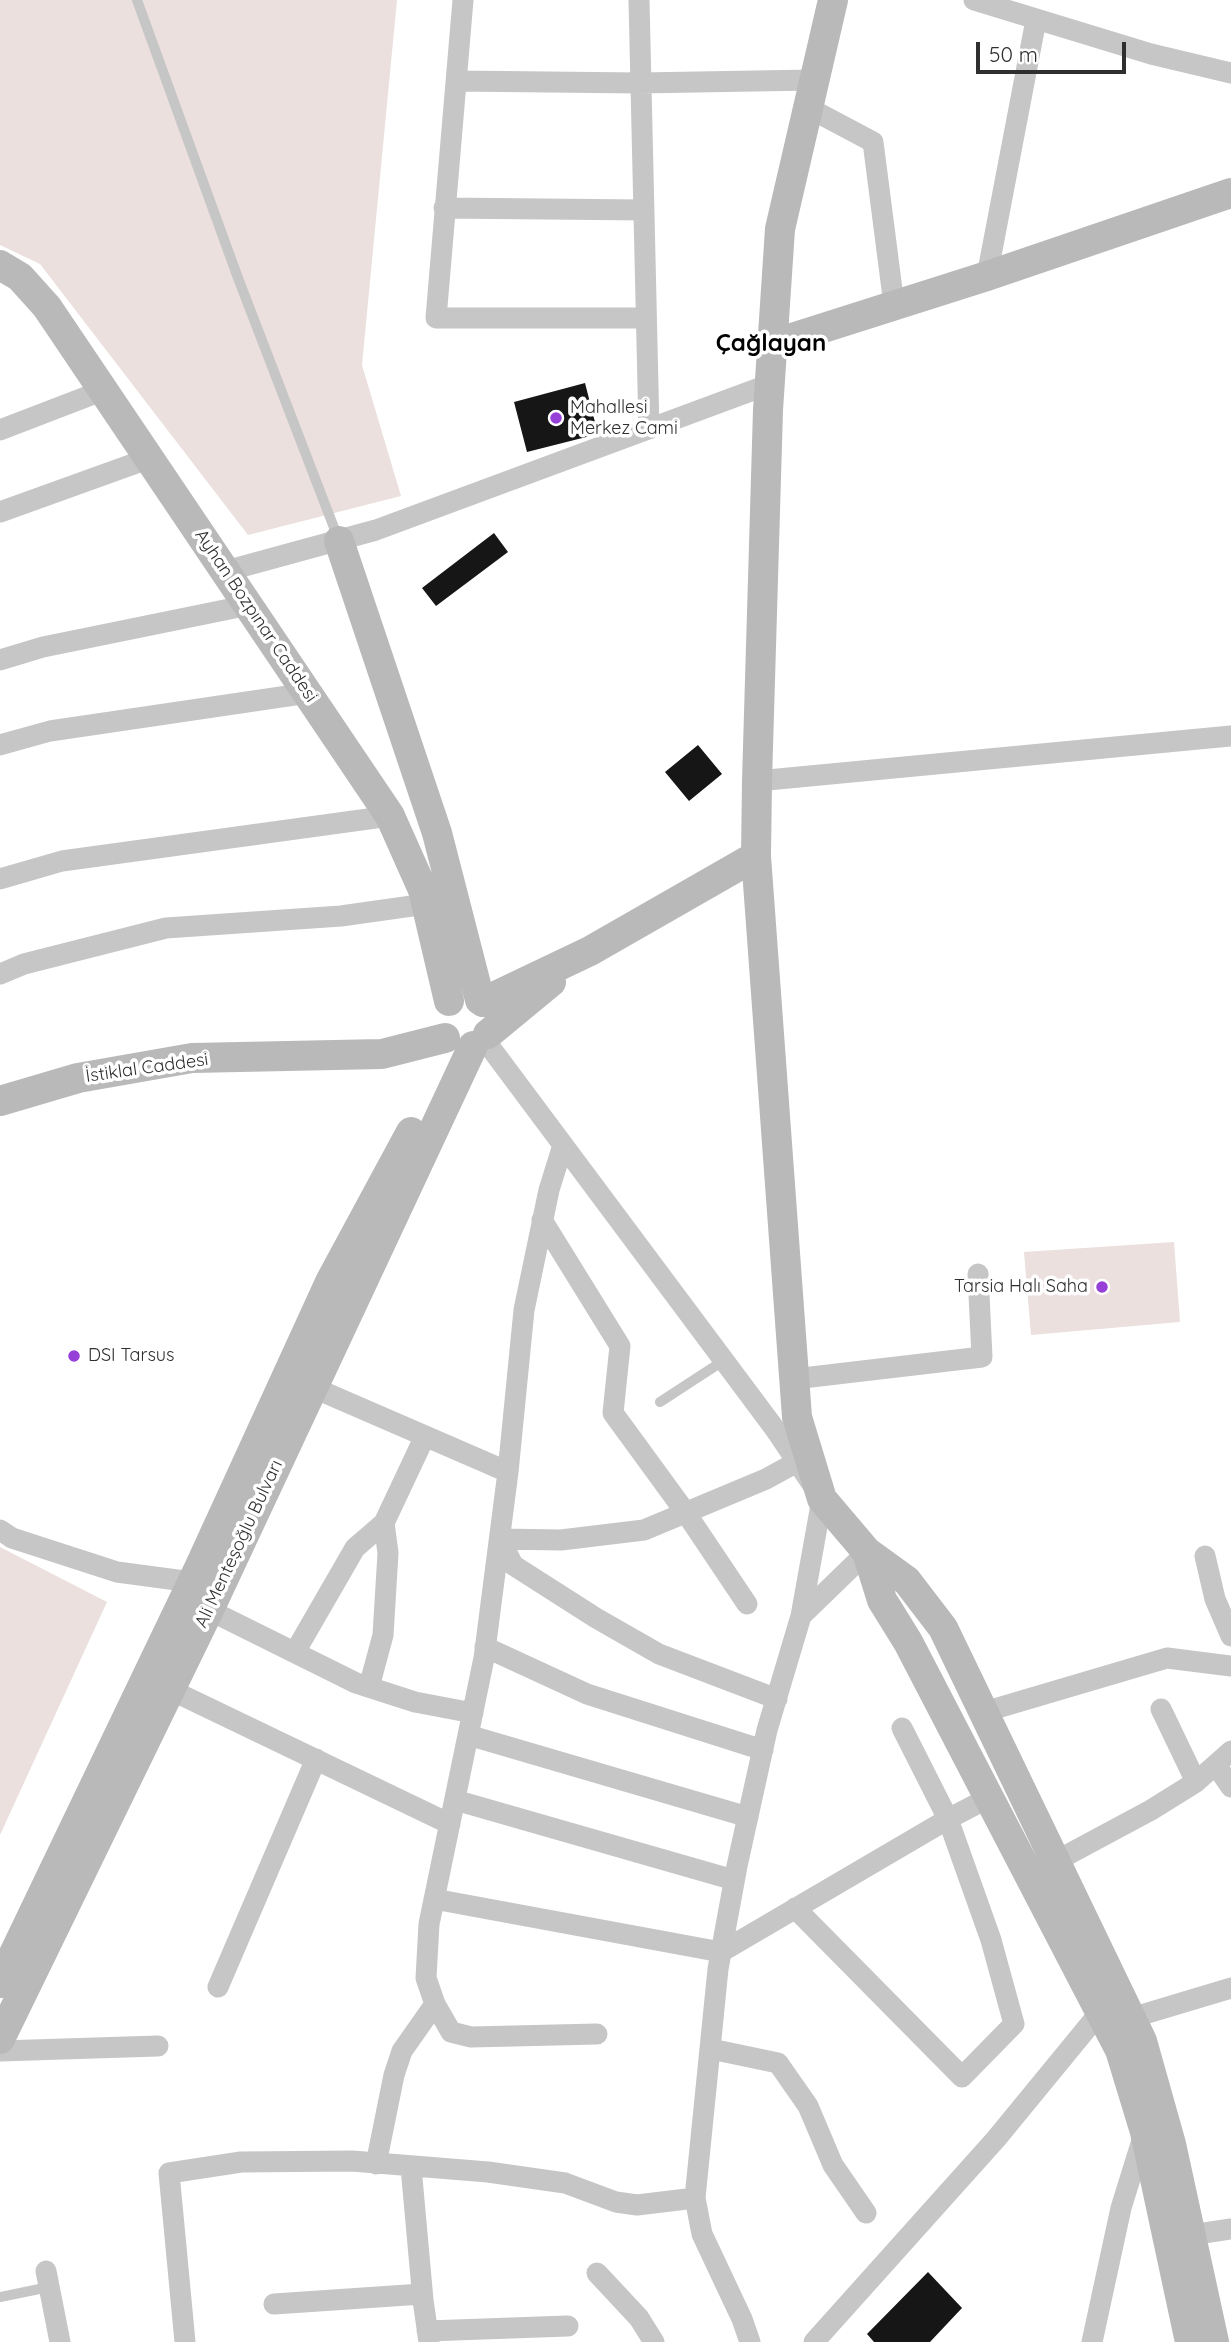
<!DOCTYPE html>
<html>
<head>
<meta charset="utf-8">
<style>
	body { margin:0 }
	#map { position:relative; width:1231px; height:2342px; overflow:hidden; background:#fff; font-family:Quicksand,sans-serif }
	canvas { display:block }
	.scale { position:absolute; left:976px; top:42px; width:150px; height:32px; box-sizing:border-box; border:4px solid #2f2f2f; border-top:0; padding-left:9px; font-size:21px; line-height:24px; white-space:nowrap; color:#2f2f2f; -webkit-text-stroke:5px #fff; paint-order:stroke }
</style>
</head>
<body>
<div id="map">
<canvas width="1231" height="2342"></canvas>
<div class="scale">50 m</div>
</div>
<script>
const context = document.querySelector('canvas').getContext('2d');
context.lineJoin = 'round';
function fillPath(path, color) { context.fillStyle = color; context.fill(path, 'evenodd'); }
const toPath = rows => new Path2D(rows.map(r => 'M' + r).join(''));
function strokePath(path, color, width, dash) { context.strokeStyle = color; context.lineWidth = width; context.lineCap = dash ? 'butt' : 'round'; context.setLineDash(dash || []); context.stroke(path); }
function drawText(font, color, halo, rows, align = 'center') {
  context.font = font + ' Quicksand,sans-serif'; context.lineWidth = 7; context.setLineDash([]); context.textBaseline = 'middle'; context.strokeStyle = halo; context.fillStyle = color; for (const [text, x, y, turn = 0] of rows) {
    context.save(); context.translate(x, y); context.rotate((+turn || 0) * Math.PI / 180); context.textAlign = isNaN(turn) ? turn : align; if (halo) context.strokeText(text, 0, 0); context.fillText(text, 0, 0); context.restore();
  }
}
fillPath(toPath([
	[0,0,397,0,362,365,401,496,248,535,40,264,0,245],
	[1174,1242,1180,1322,1031,1335,1024,1252],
	[0,1547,107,1602,0,1835]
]), '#ebe0de');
fillPath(toPath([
	[585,383,598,434,527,452,514,402],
	[494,533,508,552,436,606,422,588],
	[698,745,722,774,689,801,665,772],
	[928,2272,962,2308,930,2342,874,2342,867,2334]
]), '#161616');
strokePath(toPath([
	[137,0,238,278,338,538],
	[660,1402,723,1361],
	[0,2297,49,2287]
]), '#c6c6c6', 10);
strokePath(toPath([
	[463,0,436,318,646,318],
	[639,0,649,429],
	[974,0,1151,54,1231,73],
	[456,81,640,83,813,80],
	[807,107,873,142,894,305],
	[444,208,644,210],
	[987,276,1036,20],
	[0,430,104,390],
	[0,512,150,458],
	[226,571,376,530,770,384],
	[0,660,43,647,249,605],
	[0,745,50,731,308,693],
	[757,781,1231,736],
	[0,879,62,861,390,816],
	[0,974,24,964,166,928,341,916,426,904],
	[484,1039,775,1429,822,1499,801,1616,767,1730,737,1866,718,1969,695,2198,702,2234,742,2319,750,2342],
	[563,1145,549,1190,524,1310,508,1472,484,1658,429,1924,426,1978,435,2004,451,2032,471,2037,597,2034],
	[542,1220,620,1346,613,1413,686,1513,747,1604],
	[794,1379,982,1357,978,1274],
	[312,1387,508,1472],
	[0,1530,12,1538,117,1572,192,1582,209,1610,356,1683,415,1702,473,1713],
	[1205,1556,1215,1599,1231,1636],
	[801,1616,867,1552],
	[485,1647,587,1694,763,1750],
	[295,1652,355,1548,384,1523,425,1436],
	[369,1687,383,1635,388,1553,384,1523],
	[171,1690,450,1824],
	[777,1699,659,1654,596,1618,513,1565,500,1539,561,1540,644,1530,766,1479,797,1462],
	[1161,1709,1196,1782],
	[984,1712,1167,1658,1231,1666],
	[468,1735,748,1817],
	[1216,1765,1231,1787],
	[455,1800,734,1880],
	[1056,1861,1151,1810,1196,1782,1231,1751],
	[434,1899,721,1952,948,1819,990,1797],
	[795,1908,962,2077,1014,2024,991,1940,948,1819,902,1728],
	[218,1987,316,1759],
	[1131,2018,1231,1988],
	[711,2049,778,2063,808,2106,833,2165,866,2213],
	[0,2051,158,2046],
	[376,2164,394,2075,402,2051,435,2004],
	[411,2167,423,2300,429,2342],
	[1191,2235,1231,2229],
	[46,2271,60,2342],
	[597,2273,639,2318,654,2342],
	[274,2304,422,2294],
	[427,2331,568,2326],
	[185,2342,169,2173,241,2162,352,2161,488,2172,565,2183,616,2202,637,2205,695,2198],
	[814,2342,996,2139,1101,2011],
	[1092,2342,1121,2208,1144,2134]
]), '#c6c6c6', 21);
strokePath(toPath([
	[833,0,780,229,768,410,757,781,756,856,797,1417,822,1499,867,1552,882,1600,908,1642,1120,2050,1145,2132,1190,2342],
	[0,265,20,277,47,307,390,816,423,890,449,1001],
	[773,344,987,276,1231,193],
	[339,541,437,833,480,1000],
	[483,1002,590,951,756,856],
	[488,1034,551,982],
	[0,1101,78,1078,192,1058,382,1054,445,1038],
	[867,1552,907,1581,943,1628,1142,2041,1171,2144,1214,2342],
	[0,1983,200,1566,330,1282,411,1132],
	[0,2039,209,1610,473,1046]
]), '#b9b9b9', 30);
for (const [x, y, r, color] of [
	[556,418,7,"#9640d7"],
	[1102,1287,7,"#9640d7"],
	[74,1356,7,"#9640d7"]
]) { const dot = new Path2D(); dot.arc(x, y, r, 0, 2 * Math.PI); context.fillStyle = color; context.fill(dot); strokePath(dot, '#fff', 2.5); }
drawText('18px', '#2f2f2f', '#fff', [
	["Mahallesi",570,408],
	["Merkez Cami",570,429],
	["Tarsia Halı Saha",1088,1287,"right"],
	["DSI Tarsus",88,1356]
], 'left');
drawText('18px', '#2f2f2f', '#fff', [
	["Ayhan Bozpınar Caddesi",256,616,56],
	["İstiklal Caddesi",147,1068,-8],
	["Ali Menteşoğlu Bulvarı",239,1544,-65]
]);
drawText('bold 24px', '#000', '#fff', [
	["Çağlayan",771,344]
]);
</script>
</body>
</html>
